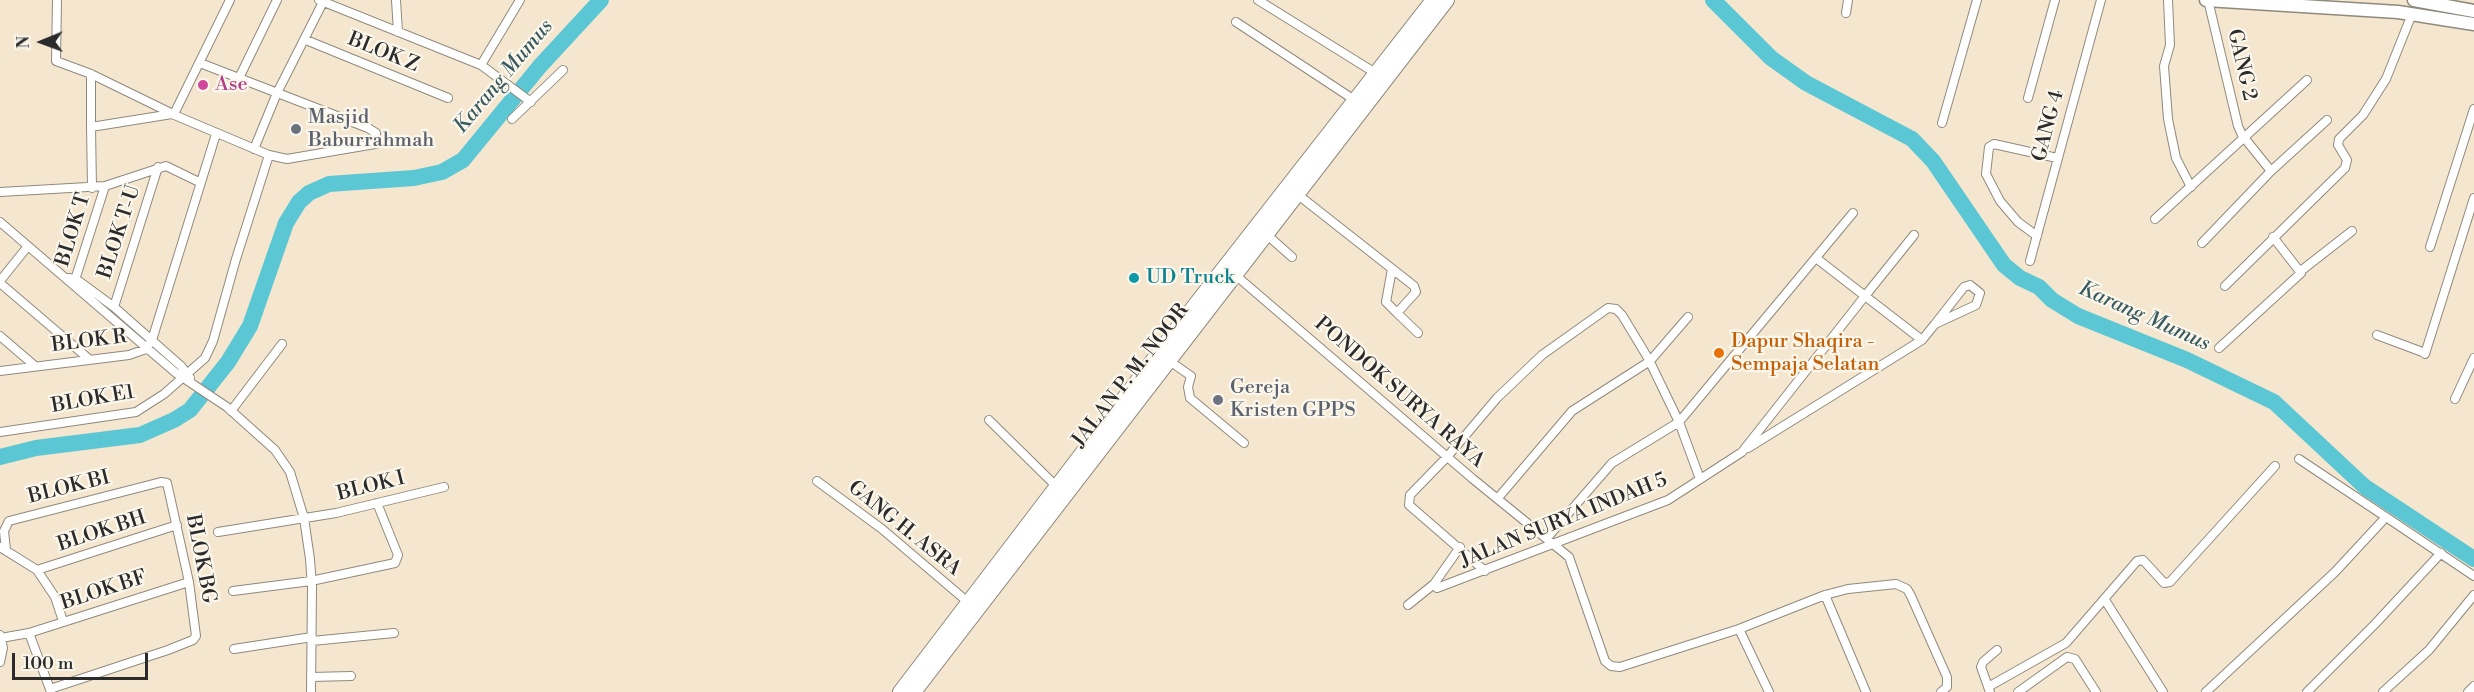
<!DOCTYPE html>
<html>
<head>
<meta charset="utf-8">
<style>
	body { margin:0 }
	#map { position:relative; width:2474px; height:692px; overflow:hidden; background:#f5e7cf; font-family:"Libre Bodoni",serif }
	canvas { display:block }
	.north { position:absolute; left:12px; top:12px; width:60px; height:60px; -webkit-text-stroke:4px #fbf7ec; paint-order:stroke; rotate:269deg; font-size:16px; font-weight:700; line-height:24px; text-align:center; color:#2b2b2b }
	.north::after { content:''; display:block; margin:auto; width:21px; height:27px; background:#2b2b2b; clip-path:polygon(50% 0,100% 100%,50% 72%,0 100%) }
	.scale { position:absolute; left:12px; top:653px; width:136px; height:27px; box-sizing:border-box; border:3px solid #2b2b2b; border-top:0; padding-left:8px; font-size:18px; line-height:21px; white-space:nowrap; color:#2b2b2b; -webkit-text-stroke:4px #fbf7ec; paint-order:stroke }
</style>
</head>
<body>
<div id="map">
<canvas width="2474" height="692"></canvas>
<div class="north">N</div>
<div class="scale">100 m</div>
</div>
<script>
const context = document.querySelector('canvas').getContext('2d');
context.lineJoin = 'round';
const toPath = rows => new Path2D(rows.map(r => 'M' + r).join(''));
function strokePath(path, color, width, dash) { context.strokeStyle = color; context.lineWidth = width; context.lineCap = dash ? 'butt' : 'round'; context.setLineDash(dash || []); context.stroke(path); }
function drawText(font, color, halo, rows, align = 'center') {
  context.font = font + ' "Libre Bodoni",serif'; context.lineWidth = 4.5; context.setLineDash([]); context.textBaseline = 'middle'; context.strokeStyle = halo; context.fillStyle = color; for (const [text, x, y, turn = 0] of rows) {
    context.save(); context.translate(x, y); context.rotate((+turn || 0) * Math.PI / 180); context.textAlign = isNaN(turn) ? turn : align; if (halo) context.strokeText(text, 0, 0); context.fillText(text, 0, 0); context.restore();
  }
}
strokePath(toPath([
	[1713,0,1771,58,1806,83,1912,139,1933,161,2004,265,2020,278,2039,287,2052,300,2078,316,2187,360,2274,402,2365,487,2474,559],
	[0,457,36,448,140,435,174,420,190,410,228,362,250,326,286,223,299,202,309,193,329,184,414,178,442,172,463,160,540,66,601,0]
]), '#5bc7d4', 16);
const minor = toPath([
	[57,0,56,61,91,74,171,113],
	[319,0,481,65,531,102],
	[396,0,398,32],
	[1258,0,1377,74],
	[2168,0,2170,45,2164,66,2168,119,2176,158,2191,187],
	[2208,0,2238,126,2242,135,2271,171],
	[1846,13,1848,0],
	[1236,22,1356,101],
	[306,40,448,98],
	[481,65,520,0],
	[91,74,91,127],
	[239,78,277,0],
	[2028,98,2055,0],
	[174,114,230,0],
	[512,119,563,70],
	[1942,123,1977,0],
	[254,149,277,93,323,2],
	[92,188,91,127,172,114,269,155,287,159,375,144,376,133,368,128,200,63],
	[0,192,105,186,166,166,199,182],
	[1297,194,1414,286,1416,292,1397,313,1418,333],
	[2155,219,2307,80],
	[0,222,176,373,227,407,275,450,290,472,304,518,310,559,312,587,311,692],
	[1266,234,1292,257],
	[2037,236,2018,222,2000,201,1986,174,1989,147,1994,144,2057,158],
	[2202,243,2271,171,2327,120],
	[2430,247,2474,109],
	[2030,261,2101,0],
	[1392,269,1386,302,1397,313],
	[2302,270,2352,231],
	[1233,273,1473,479,1569,557,1605,661,1611,666,1620,667,1739,629,1825,595],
	[69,278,76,279,114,307,181,366,190,378],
	[0,281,28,246],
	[0,283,89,359],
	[74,283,105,186],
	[1970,285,1980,293,1976,305,1935,324,1964,287,1970,285],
	[2225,286,2345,168,2347,160,2338,145,2339,139,2363,115,2386,79,2412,14],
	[114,307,158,167],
	[2377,335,2425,353],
	[0,336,35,366],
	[1922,340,1935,324],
	[2219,348,2301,273,2273,237],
	[2425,354,2474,198],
	[1168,360,1191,376,1188,387,1190,398,1244,443],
	[0,371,129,355,146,349,152,340,216,134],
	[2455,399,2474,358],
	[231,411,282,344],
	[989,420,1057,487],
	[0,432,136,412,164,394,205,358,213,341,236,259,269,155],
	[1748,448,1922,340,1865,296,1914,235],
	[2299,459,2386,517],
	[817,481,882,529,969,603],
	[1498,498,1572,411,1650,361,1688,317],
	[218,532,336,513,444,487],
	[1547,538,1612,463,1679,422,1853,213],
	[0,547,37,570,55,597,63,621],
	[1460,547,1434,584,1437,588,1668,500,1742,452,1865,296,1816,258],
	[6,550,4,531,9,521,161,482,167,483,189,582,196,636,193,640,168,650,50,689],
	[37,570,177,525],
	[1485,571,1409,505,1410,495,1447,457,1497,398,1542,355,1608,308,1616,309,1622,315,1648,358,1679,422,1700,479],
	[233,591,311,581,395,563,398,555,377,503],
	[2105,600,2163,692],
	[1408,605,1434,584],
	[1739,629,1769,692],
	[29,633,51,692],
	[0,635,3,648,0,662],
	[1,638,29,633,189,582],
	[312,641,394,633],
	[234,649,312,637],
	[311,677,351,676],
	[1988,687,2066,643,2137,561,2143,560,2164,583,2170,582,2275,466],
	[1866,692,1825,595,1848,589,1896,584,1907,589,1911,596,1947,677,1947,687,1941,692],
	[1990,692,1981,667,1983,662,1997,650],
	[2018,692,2067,657,2075,659,2096,692],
	[2206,692,2335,572,2386,517,2474,576],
	[2307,692,2375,624,2441,553],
	[2383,692,2429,650,2474,595],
	[2468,692,2474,686]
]);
const primary = toPath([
	[2206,0,2398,12,2474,24],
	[2414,0,2474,11]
]);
const trunk = toPath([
	[900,692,1198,301,1433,0],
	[914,692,1447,0]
]);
strokePath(minor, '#90897d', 10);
strokePath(primary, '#90897d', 15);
strokePath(trunk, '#90897d', 16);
strokePath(minor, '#fff', 8);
strokePath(primary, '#fff', 12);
strokePath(trunk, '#fff', 14);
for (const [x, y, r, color] of [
	[203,85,6,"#d1479c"],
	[296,129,6,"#6b7280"],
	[1134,278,6,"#0f9aa8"],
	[1719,353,6,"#e8710a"],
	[1218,400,6,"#6b7280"]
]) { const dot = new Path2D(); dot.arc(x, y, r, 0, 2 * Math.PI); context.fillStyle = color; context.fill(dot); strokePath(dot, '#fbf7ec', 2); }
drawText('20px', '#2b2b2b', '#fbf7ec', [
	["BLOK Z",383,53,22],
	["GANG 2",2241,65,77],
	["GANG 4",2049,126,-75],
	["BLOK T",74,230,-73],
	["BLOK T-U",120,232,-72],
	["BLOK R",89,342,-7],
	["JALAN P. M. NOOR",1131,376,-52],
	["PONDOK SURYA RAYA",1399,393,41],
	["BLOK E1",93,400,-10],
	["BLOK I",371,487,-14],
	["BLOK BI",69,488,-14],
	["JALAN SURYA INDAH 5",1564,521,-22],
	["GANG H. ASRA",904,529,39],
	["BLOK BH",102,532,-18],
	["BLOK BG",200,559,79],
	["BLOK BF",104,591,-18]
]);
drawText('20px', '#b23c85', '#fbf7ec', [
	["Ase",215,85]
], 'left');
drawText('20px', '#5b616d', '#fbf7ec', [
	["Masjid",308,118],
	["Baburrahmah",308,141],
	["Gereja",1230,388],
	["Kristen GPPS",1230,411]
], 'left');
drawText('20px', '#0d838f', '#fbf7ec', [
	["UD Truck",1146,278]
], 'left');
drawText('20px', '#c56008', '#fbf7ec', [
	["Dapur Shaqira -",1731,342],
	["Sempaja Selatan",1731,365]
], 'left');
drawText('italic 21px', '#395a5e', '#fbf7ec', [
	["Karang Mumus",504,77,-50],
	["Karang Mumus",2144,317,24]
]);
</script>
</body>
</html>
